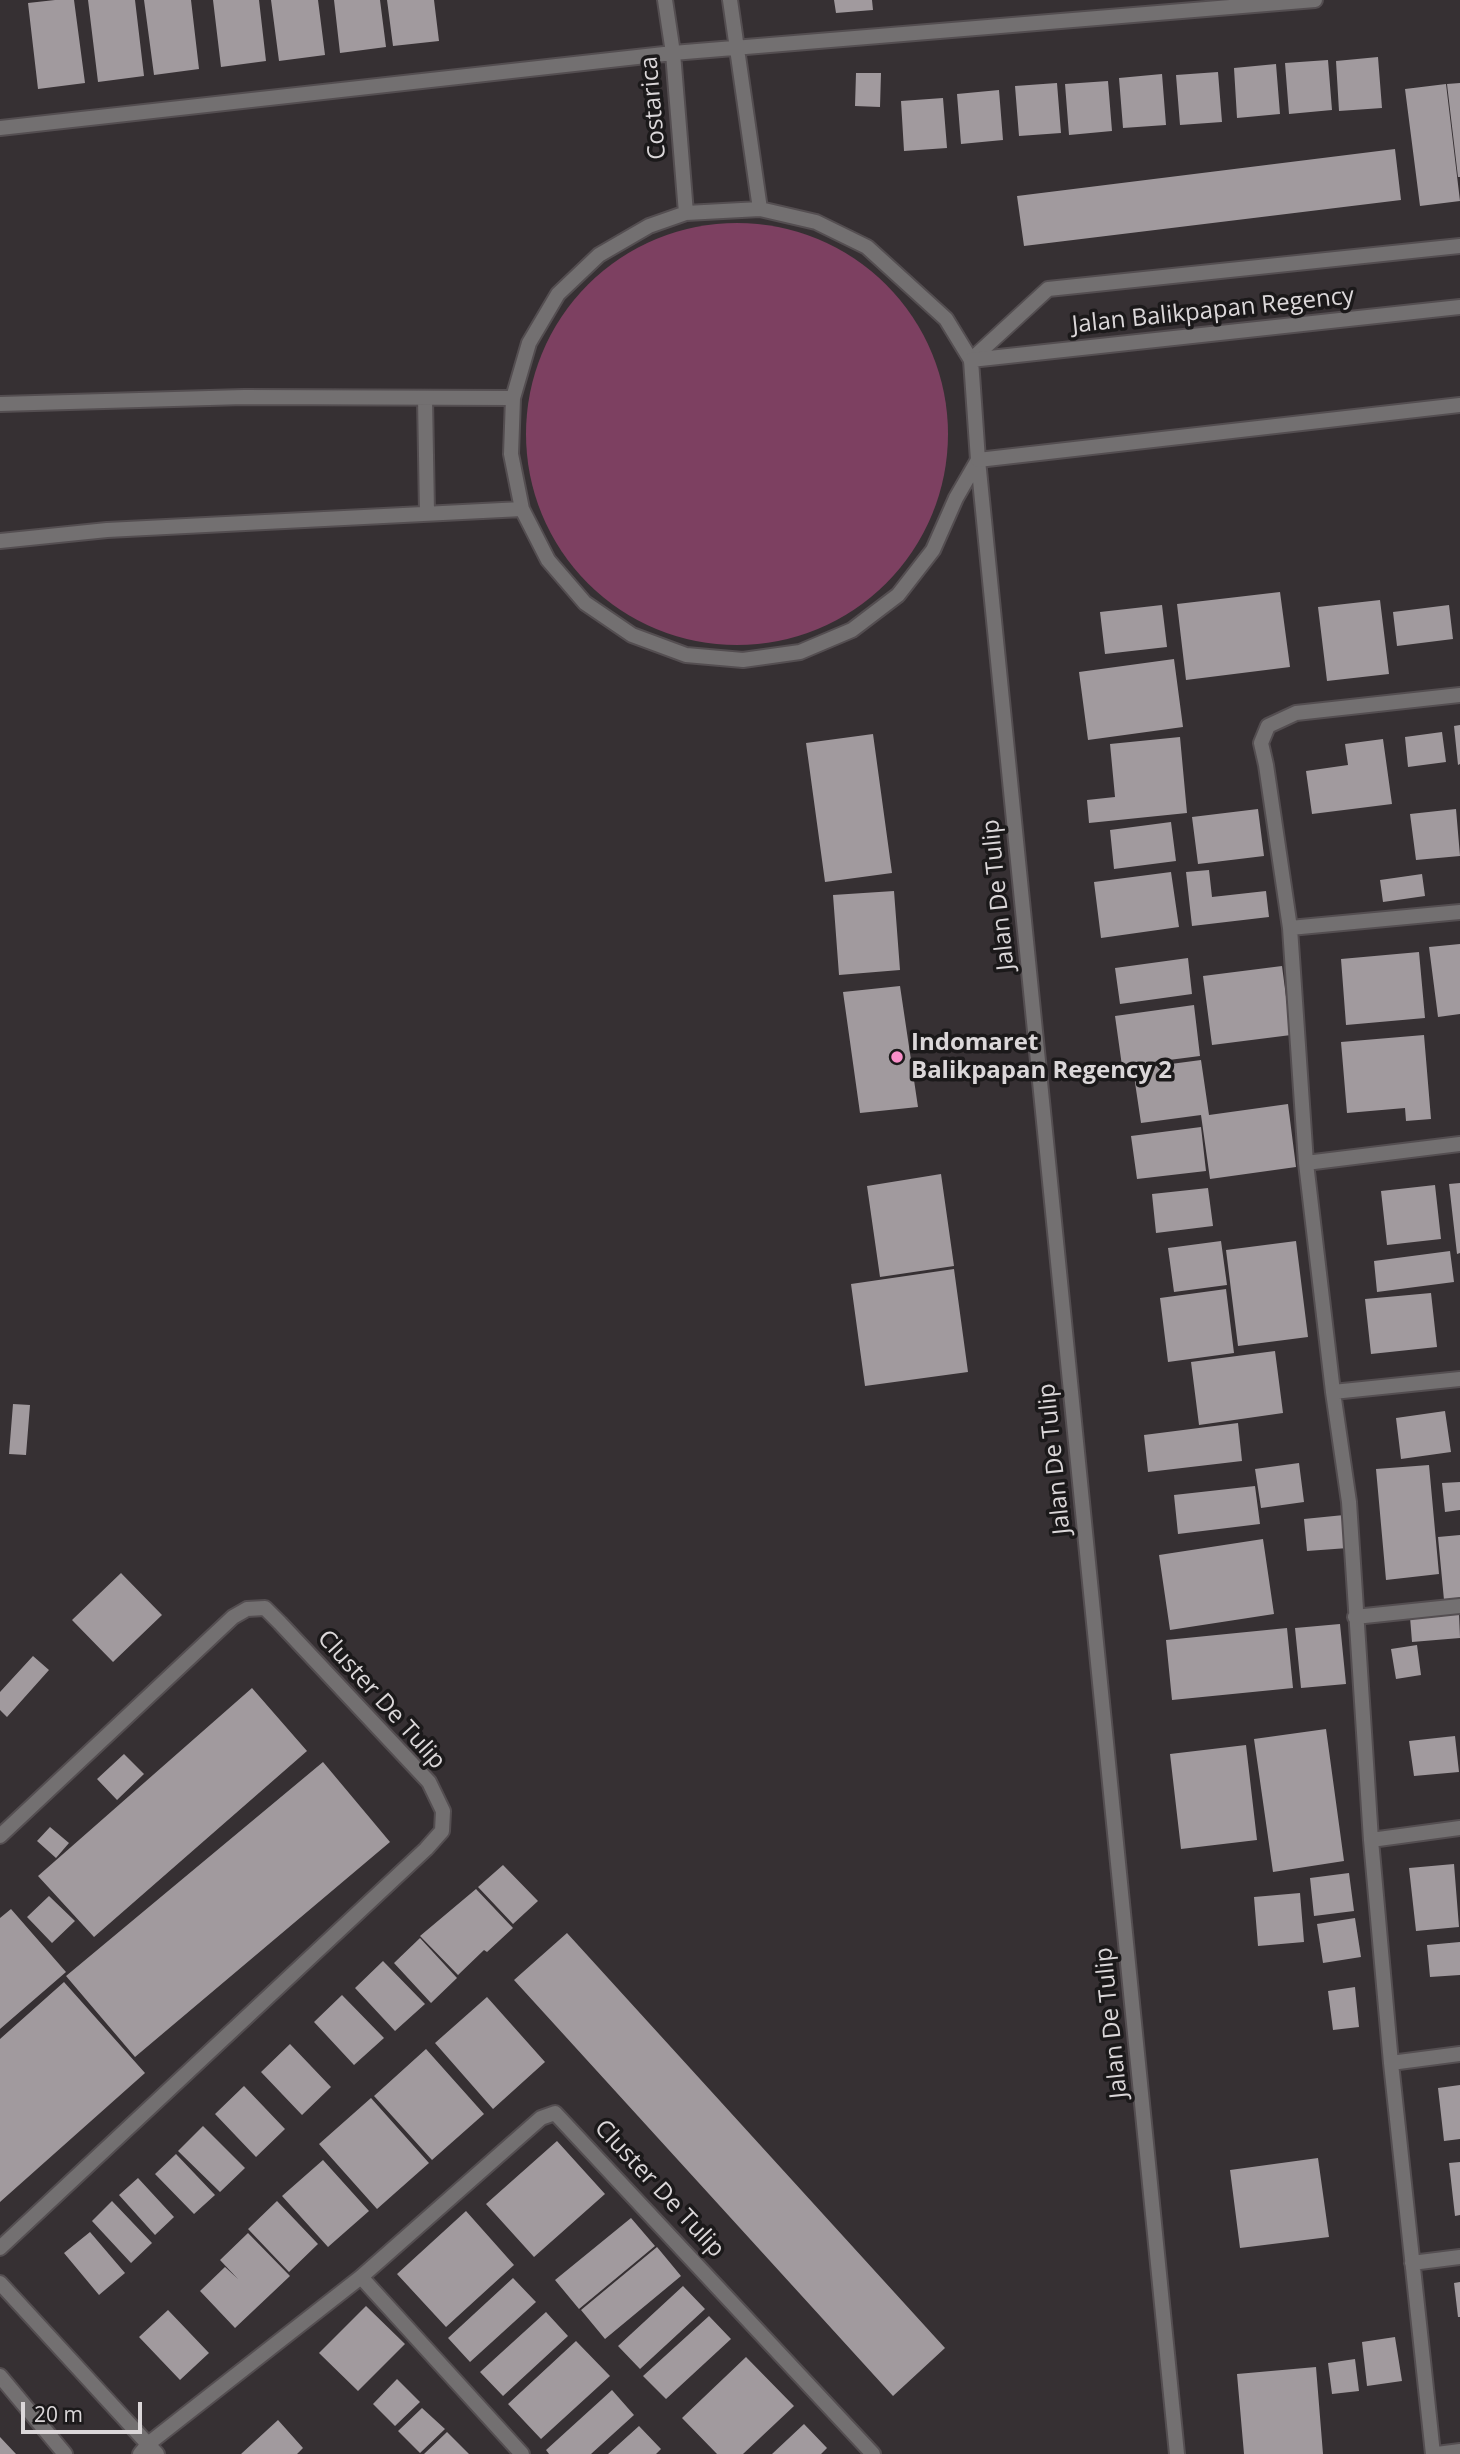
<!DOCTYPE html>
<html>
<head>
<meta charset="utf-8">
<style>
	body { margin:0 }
	#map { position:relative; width:1460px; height:2454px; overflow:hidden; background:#363033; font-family:"Open Sans",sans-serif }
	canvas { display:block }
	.scale { position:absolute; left:21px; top:2402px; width:121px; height:32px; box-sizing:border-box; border:4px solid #dbd7d9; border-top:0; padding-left:9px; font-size:21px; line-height:24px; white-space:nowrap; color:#dbd7d9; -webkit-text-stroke:5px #1b191a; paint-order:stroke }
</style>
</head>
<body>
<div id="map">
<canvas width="1460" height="2454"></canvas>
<div class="scale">20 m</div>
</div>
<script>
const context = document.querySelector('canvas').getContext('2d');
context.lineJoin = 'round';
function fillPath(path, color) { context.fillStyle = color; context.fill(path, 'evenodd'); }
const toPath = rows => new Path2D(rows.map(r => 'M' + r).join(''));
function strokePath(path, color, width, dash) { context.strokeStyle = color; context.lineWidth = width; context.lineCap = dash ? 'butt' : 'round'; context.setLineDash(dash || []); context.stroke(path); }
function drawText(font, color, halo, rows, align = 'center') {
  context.font = font + ' "Open Sans",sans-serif'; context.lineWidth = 7; context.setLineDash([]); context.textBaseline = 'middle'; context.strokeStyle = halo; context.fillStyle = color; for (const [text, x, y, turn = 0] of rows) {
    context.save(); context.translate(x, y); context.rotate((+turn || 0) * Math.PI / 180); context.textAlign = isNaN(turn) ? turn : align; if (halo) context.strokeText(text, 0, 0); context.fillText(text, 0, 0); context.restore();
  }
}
fillPath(toPath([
	'526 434a211 211 0 1 1 422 0a211 211 0 1 1-422 0Z'
]), '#7d4061');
fillPath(toPath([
	[55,0,74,0,85,83,38,89,28,3],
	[88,0,135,0,144,76,98,82],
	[144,0,191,0,199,69,154,75],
	[213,0,259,0,266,61,221,67],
	[271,0,318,0,325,55,279,61],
	[334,0,380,0,386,47,340,53],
	[387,0,434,0,439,41,393,46],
	[834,0,872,0,873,10,836,13],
	[1378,57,1382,108,1339,111,1336,61],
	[1328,60,1332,110,1289,114,1285,63],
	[1276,64,1280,114,1237,118,1234,68],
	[1218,72,1222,122,1180,125,1176,75],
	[856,73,881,73,880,107,855,106],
	[1162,74,1166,125,1123,128,1119,78],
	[1108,81,1112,131,1069,135,1065,84],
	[1057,83,1061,133,1019,136,1015,86],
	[1460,83,1460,177,1458,177,1447,84],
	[1446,84,1460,201,1420,206,1405,89],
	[999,90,1003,140,961,144,957,94],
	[943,98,947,148,904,151,901,101],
	[1395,149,1401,200,1024,246,1017,196],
	[1280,592,1290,667,1186,680,1177,604],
	[1380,600,1389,674,1327,681,1318,607],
	[1162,605,1167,647,1105,654,1100,612],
	[1449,605,1453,639,1397,646,1393,612],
	[1174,659,1183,727,1088,740,1079,672],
	[1460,725,1460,764,1458,765,1454,726],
	[1442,732,1446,762,1408,767,1405,737],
	[873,734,892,873,825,882,806,743],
	[1180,737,1187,813,1089,823,1087,800,1115,797,1110,744],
	[1383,739,1392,804,1312,814,1306,771,1348,765,1345,744],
	[1258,809,1264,856,1198,864,1192,817],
	[1456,809,1460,856,1416,860,1410,814],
	[1171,822,1176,861,1114,869,1110,830],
	[1209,870,1212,897,1266,891,1269,917,1192,926,1186,872],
	[1171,872,1179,927,1101,938,1094,882],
	[1422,874,1425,896,1383,902,1380,880],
	[894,891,900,970,839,975,833,895],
	[1460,944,1460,1014,1438,1017,1429,947],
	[1419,952,1425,1018,1346,1025,1341,959],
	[1188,958,1192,994,1120,1004,1115,968],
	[1282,966,1291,1035,1212,1045,1203,976],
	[900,986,918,1107,860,1113,843,992],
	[1194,1005,1200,1056,1122,1066,1115,1016],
	[1424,1035,1431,1119,1406,1121,1405,1108,1347,1113,1341,1042],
	[1201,1060,1209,1115,1288,1104,1296,1167,1210,1179,1201,1115,1141,1123,1133,1069],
	[1201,1127,1206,1171,1137,1179,1131,1136],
	[941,1174,954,1266,880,1277,867,1186],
	[1460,1183,1460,1253,1457,1254,1449,1184],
	[1435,1185,1441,1239,1387,1245,1381,1191],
	[1208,1188,1213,1226,1156,1233,1152,1194],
	[1221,1241,1227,1285,1174,1292,1168,1248],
	[1296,1241,1308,1337,1238,1346,1226,1250],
	[1450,1251,1454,1282,1377,1292,1374,1261],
	[954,1269,968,1372,865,1386,851,1284],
	[1226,1289,1234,1353,1168,1362,1160,1298],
	[1431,1293,1437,1347,1371,1354,1365,1299],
	[1275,1351,1283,1413,1199,1425,1191,1362],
	[13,1404,30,1405,26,1455,9,1454],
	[1445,1411,1451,1452,1401,1459,1396,1418],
	[1238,1423,1242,1461,1148,1472,1144,1435],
	[1299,1463,1304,1502,1261,1508,1255,1469],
	[1429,1465,1439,1574,1386,1580,1376,1469],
	[1460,1482,1460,1510,1445,1512,1442,1483],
	[1255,1486,1260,1524,1178,1534,1174,1495],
	[1344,1515,1348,1548,1307,1551,1304,1519],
	[1460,1535,1460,1599,1444,1600,1438,1537],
	[1263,1539,1274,1614,1170,1630,1159,1555],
	[121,1573,162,1615,113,1662,72,1620],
	[1459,1613,1460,1638,1412,1642,1410,1617],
	[1340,1624,1346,1684,1301,1688,1295,1628],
	[1287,1628,1293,1688,1172,1700,1166,1640],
	[1417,1645,1421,1675,1396,1679,1391,1649],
	[33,1656,49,1670,7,1717,0,1710,0,1692],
	[252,1688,307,1751,94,1937,38,1876],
	[1326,1729,1344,1861,1273,1872,1254,1739],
	[1455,1736,1459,1772,1414,1776,1409,1741],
	[1246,1745,1257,1840,1181,1849,1170,1754],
	[124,1754,144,1774,117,1800,97,1779],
	[323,1762,390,1842,135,2057,66,1976],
	[50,1827,69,1843,56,1858,37,1841],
	[1454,1864,1459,1927,1416,1931,1409,1868],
	[503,1865,538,1901,513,1924,478,1887],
	[1349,1873,1354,1911,1314,1916,1310,1878],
	[476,1889,513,1928,487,1952,484,1950,458,1975,420,1936],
	[1300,1893,1304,1942,1258,1946,1254,1897],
	[49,1896,75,1921,52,1943,27,1917],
	[11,1909,66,1972,0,2029,0,1918],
	[1355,1918,1361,1957,1323,1963,1317,1924],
	[567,1933,945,2348,893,2396,514,1980],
	[420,1938,457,1978,431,2003,394,1963],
	[1460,1942,1460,1975,1430,1977,1427,1945],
	[383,1961,425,2004,395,2031,355,1988],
	[64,1982,145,2073,0,2202,0,2039],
	[1355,1987,1359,2027,1333,2030,1328,1991],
	[342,1995,384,2038,354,2065,314,2022],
	[487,1997,545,2062,493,2109,435,2043],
	[290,2044,331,2087,302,2115,261,2072],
	[426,2049,484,2114,432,2160,374,2096],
	[1460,2085,1460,2139,1444,2141,1438,2088],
	[244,2086,285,2129,256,2157,215,2114],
	[371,2098,429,2163,377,2209,319,2144],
	[203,2126,245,2168,220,2192,178,2151],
	[557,2141,605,2194,534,2257,486,2204],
	[176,2154,215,2195,194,2214,155,2174],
	[1318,2158,1329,2237,1240,2248,1230,2170],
	[323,2160,369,2211,328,2247,282,2196],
	[1460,2162,1460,2215,1455,2216,1449,2163],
	[138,2178,174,2217,155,2235,119,2195],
	[112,2201,152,2243,131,2263,92,2221],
	[277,2201,318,2244,289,2272,248,2229],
	[466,2211,514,2265,446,2327,397,2274],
	[631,2218,655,2246,579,2309,555,2280],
	[90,2232,125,2273,99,2295,64,2253],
	[248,2233,290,2276,235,2328,200,2291,225,2267,238,2279,220,2260],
	[657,2247,681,2276,605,2339,581,2310],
	[513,2278,536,2302,470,2362,448,2338],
	[1460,2282,1460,2317,1458,2317,1454,2283],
	[683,2286,705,2309,640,2369,618,2346],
	[366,2306,405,2344,358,2391,319,2353],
	[168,2310,209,2353,180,2380,139,2337],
	[546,2312,568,2336,503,2396,480,2372],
	[709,2316,731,2339,666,2399,643,2376],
	[1395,2337,1402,2381,1367,2386,1362,2342],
	[576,2341,610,2376,541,2439,508,2404],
	[746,2357,794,2406,743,2454,717,2454,682,2418],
	[1355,2359,1359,2391,1332,2394,1328,2363],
	[1316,2367,1323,2454,1244,2454,1237,2374],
	[397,2379,420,2402,395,2426,373,2404],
	[612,2390,634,2415,591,2454,549,2454,546,2450],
	[422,2408,445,2429,420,2453,398,2431],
	[278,2420,303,2448,297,2454,241,2454],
	[804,2424,827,2448,821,2454,772,2454],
	[639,2426,661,2449,656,2454,608,2454],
	[447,2432,469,2454,424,2454],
	[0,2437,16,2454,0,2454]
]), '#a19a9e');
const service = toPath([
	[971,360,1048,289,1460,246]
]);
const minor = toPath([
	[665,0,673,53,686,213],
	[730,0,760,209],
	[0,128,673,53,1315,0],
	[971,360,946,319,867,247,816,222,760,209,686,213,649,226,599,255,558,294,529,343,513,398,511,454,522,509,548,560,585,603,632,635,686,655,743,660,800,652,852,630,898,595,933,550,956,498,978,460],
	[425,398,427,513],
	[0,404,244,397,513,398],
	[978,460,1177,2454],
	[0,541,107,530,522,509],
	[1290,928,1460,912],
	[1306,1163,1460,1144],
	[1333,1392,1460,1379],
	[1355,1617,1460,1606],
	[0,1836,233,1617,247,1609,265,1608,280,1623,429,1782,443,1811,442,1831,426,1849,0,2248],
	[1371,1840,1460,1828],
	[1391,2063,1460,2054],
	[1412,2263,1460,2257],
	[361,2277,522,2454],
	[0,2283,157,2454],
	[0,2376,65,2454],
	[140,2454,148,2444,361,2277,541,2118,555,2113,873,2454],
	[1433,2454,1391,2063,1371,1840,1349,1502,1333,1392,1306,1163,1290,928,1266,765,1261,743,1268,726,1296,713,1460,695],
	[1437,2454,1460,2451]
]);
const tertiary = toPath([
	[1460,307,971,360,978,460,1460,405]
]);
strokePath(service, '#544e51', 18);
strokePath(minor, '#544e51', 18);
strokePath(tertiary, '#544e51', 18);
strokePath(service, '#737071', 14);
strokePath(minor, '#737071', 14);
strokePath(tertiary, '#737071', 14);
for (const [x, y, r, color] of [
	[897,1057,7,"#f98fc9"]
]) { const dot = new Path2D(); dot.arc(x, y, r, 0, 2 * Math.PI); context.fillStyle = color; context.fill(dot); strokePath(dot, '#1b191a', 2.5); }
drawText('24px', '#dbd7d9', '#1b191a', [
	["Costarica",654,108,-95],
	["Jalan Balikpapan Regency",1213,311,-6],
	["Jalan De Tulip",999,895,-96],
	["Jalan De Tulip",1055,1459,-96],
	["Cluster De Tulip",381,1700,48],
	["Jalan De Tulip",1112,2023,-96],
	["Cluster De Tulip",659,2189,47]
]);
drawText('bold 24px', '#dbd7d9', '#1b191a', [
	["Indomaret",911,1043],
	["Balikpapan Regency 2",911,1071]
], 'left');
</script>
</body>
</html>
